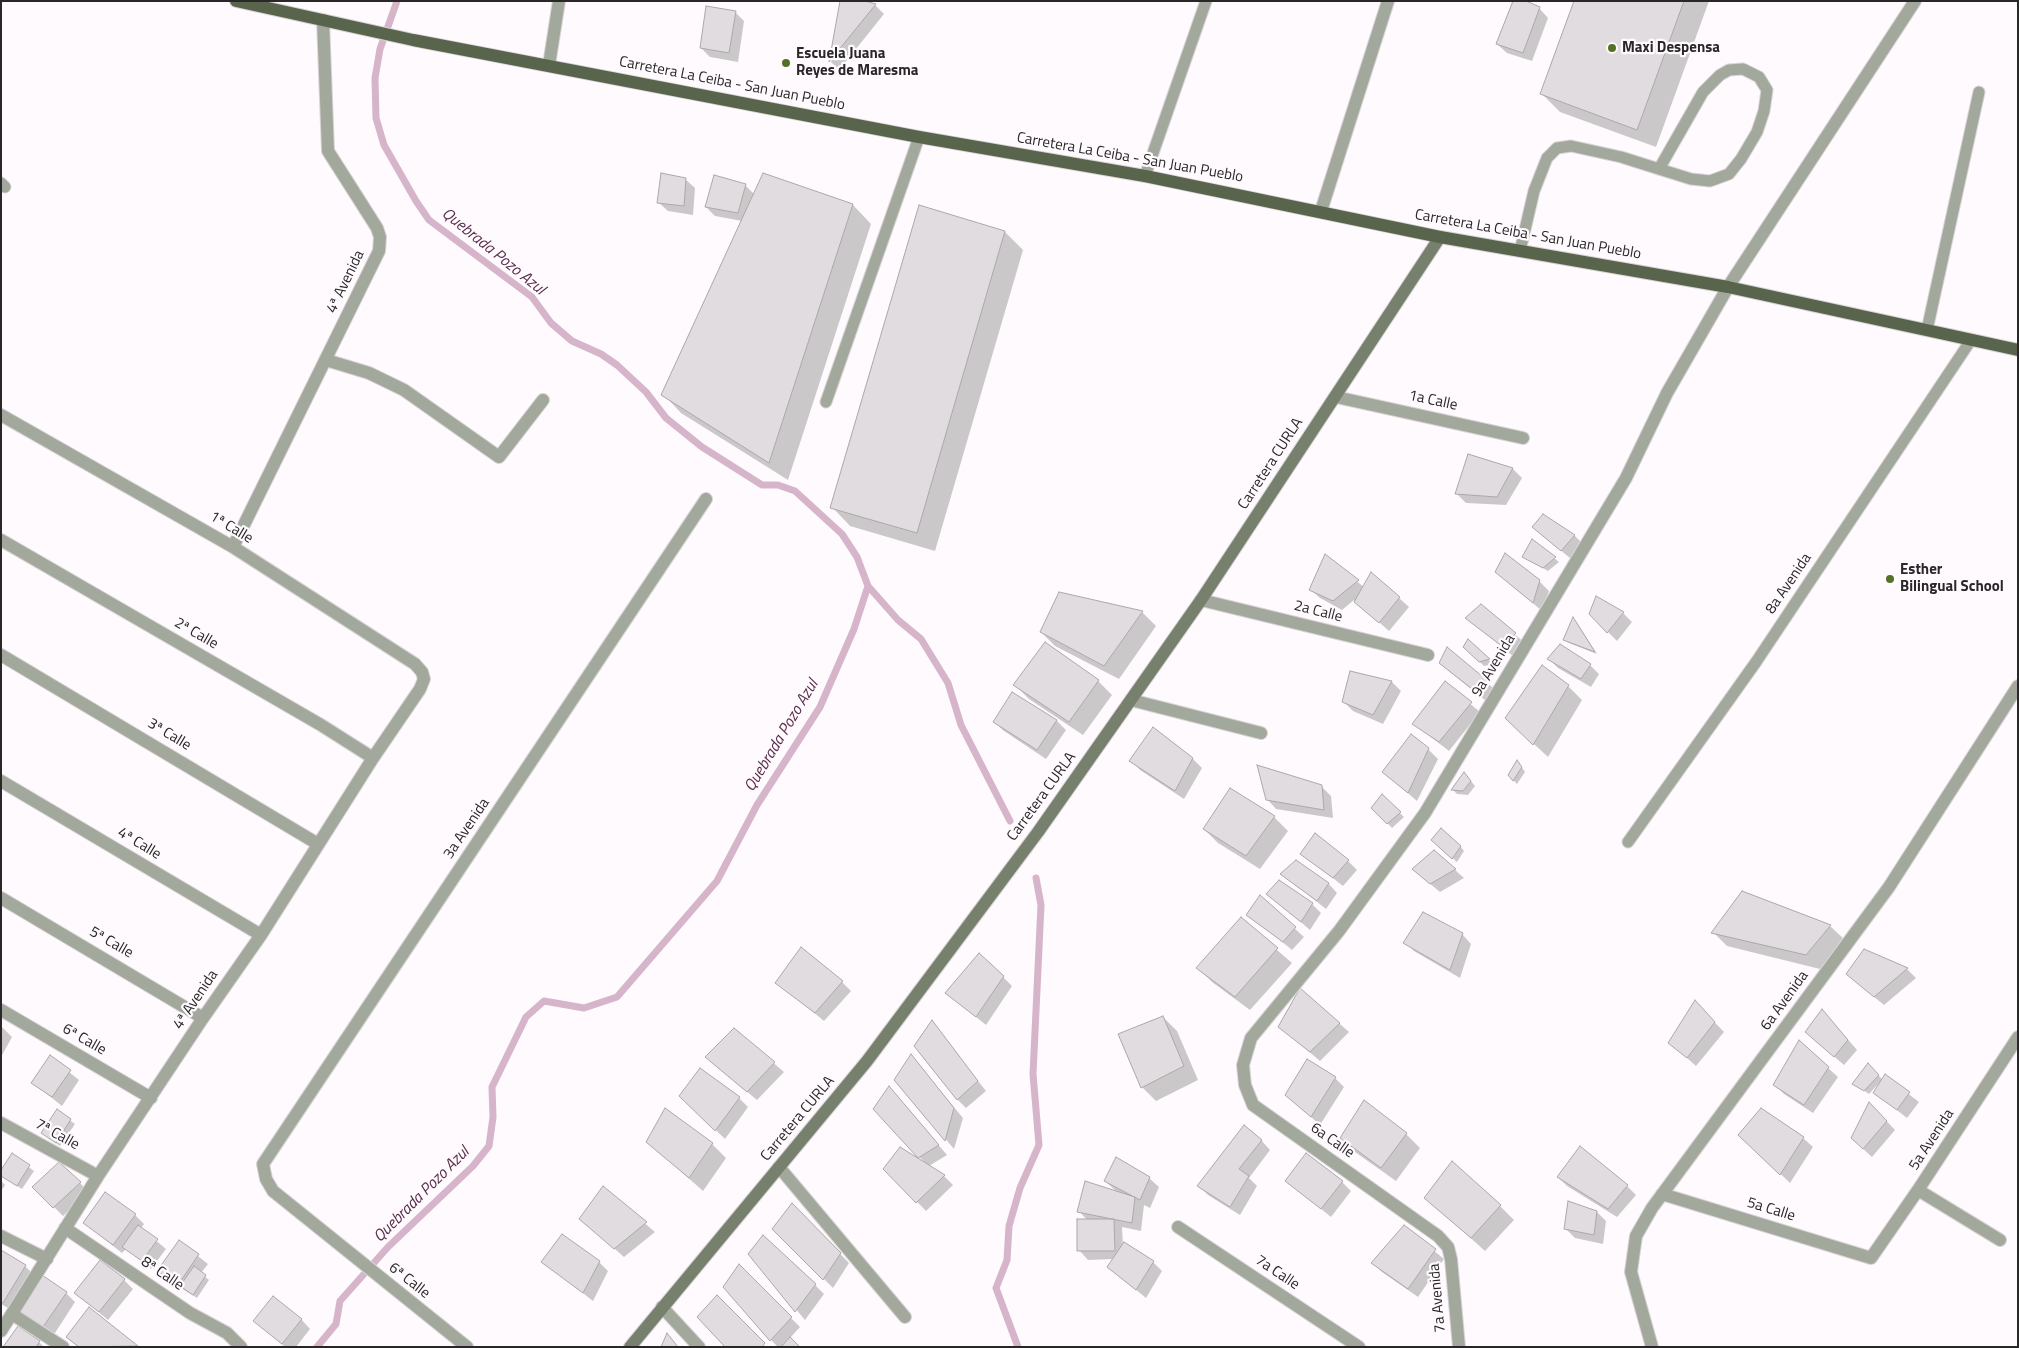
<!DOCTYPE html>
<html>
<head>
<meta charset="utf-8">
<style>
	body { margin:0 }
	#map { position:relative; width:2019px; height:1348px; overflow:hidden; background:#fefafd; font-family:"Titillium Web",sans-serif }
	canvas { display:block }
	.frame { position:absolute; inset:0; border:2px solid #292728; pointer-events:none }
</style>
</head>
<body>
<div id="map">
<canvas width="2019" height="1348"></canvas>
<div class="frame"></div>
</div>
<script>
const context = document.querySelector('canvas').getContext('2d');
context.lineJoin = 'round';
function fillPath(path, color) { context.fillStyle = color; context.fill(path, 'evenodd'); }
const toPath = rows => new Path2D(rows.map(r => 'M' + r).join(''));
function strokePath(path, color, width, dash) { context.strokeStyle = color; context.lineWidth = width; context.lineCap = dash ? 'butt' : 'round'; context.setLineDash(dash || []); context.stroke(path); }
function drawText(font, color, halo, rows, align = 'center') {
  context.font = font + ' "Titillium Web",sans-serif'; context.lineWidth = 4.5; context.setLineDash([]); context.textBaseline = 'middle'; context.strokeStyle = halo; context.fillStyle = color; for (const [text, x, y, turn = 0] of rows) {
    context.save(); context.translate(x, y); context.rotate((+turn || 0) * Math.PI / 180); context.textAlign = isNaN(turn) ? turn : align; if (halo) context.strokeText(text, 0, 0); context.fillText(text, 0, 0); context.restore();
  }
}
fillPath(toPath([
	[841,1,875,5,884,14,839,70,831,62],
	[1576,1,1709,1,1656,147,1560,112,1542,94],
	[1539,8,1548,18,1532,61,1507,53,1497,44],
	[735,12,744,21,738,62,710,57,701,48],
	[763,174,853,205,871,224,788,480,681,413,663,394,742,221,715,216,706,207,745,185,754,194],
	[685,179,695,188,693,215,668,211,658,202],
	[1005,232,1023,250,935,551,850,526,832,507],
	[1468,456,1513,469,1522,478,1506,505,1466,503,1457,494],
	[1543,516,1575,536,1584,545,1571,559,1533,527],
	[1532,541,1559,562,1548,571,1524,557],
	[1325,556,1364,587,1399,598,1409,607,1389,631,1354,600,1342,610,1320,598,1310,589],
	[1496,572,1539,581,1549,591,1542,611],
	[1060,593,1142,612,1156,626,1119,679,1055,646,1041,632],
	[1597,598,1623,613,1632,622,1617,641,1590,614],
	[1481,606,1525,643,1513,656,1467,618],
	[1574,620,1577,623,1597,654,1569,643,1565,639],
	[1468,641,1493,664,1484,666,1464,647],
	[1448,649,1487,682,1496,691,1486,701,1450,672,1441,663],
	[1549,659,1590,665,1599,674,1591,687,1558,668],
	[1351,673,1392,682,1401,691,1383,724,1353,711,1344,702],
	[1098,681,1112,695,1083,735,1029,699,1015,685],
	[1445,683,1480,712,1449,751,1414,724],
	[1568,686,1582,700,1548,757,1521,732],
	[1013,694,1057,721,1066,730,1046,759,1004,731,994,722],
	[1428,749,1438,759,1417,801,1383,772],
	[1193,759,1202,768,1184,799,1140,770,1131,760],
	[1521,766,1525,772,1517,784,1513,780],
	[1465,774,1475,786,1468,795,1457,794,1453,790],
	[1321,786,1331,796,1333,818,1276,809,1267,799],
	[1382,796,1404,817,1392,828,1373,808],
	[1274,817,1288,831,1260,869,1218,843,1204,829],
	[1437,844,1460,846,1464,851,1457,862],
	[1434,851,1464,878,1440,892,1423,878],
	[1302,854,1348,861,1357,870,1343,886],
	[1282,874,1328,883,1337,893,1326,909],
	[1268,894,1312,904,1321,913,1310,930],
	[1260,897,1304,937,1292,950,1248,914],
	[1241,919,1292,963,1250,1010,1212,982,1198,968],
	[1830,926,1844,939,1820,969,1727,946,1713,932],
	[1462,934,1471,944,1460,978,1414,951,1405,942],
	[1865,950,1907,969,1916,978,1884,1005,1857,983],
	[1003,977,1012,986,986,1025,946,993],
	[777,982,842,982,851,991,824,1021],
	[1301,990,1349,1032,1320,1061,1280,1027],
	[1695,1002,1724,1032,1696,1066,1670,1043],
	[1163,1017,1177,1031,1198,1080,1156,1101,1142,1087],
	[1831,1020,1857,1050,1844,1065,1816,1041],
	[932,1022,986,1091,966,1108,957,1099],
	[1,1026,12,1037,1,1057],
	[734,1029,784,1072,757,1100,716,1066],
	[1799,1042,1838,1077,1813,1113,1784,1094,1775,1085],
	[911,1056,963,1118,954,1149,896,1080],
	[50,1057,79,1080,62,1106,33,1083],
	[1868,1065,1883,1080,1885,1076,1919,1102,1907,1118,1875,1093,1881,1081,1869,1094,1854,1084],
	[1335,1078,1344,1087,1320,1125,1286,1095],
	[681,1096,739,1098,748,1107,725,1139],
	[898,1097,947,1155,929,1166,944,1176,953,1185,926,1211,885,1169,925,1163,875,1109],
	[1761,1110,1803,1138,1813,1147,1790,1183,1740,1135],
	[57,1111,75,1124,60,1146,47,1137],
	[1878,1112,1895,1130,1872,1157,1861,1147],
	[1406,1134,1420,1148,1396,1181,1355,1152,1341,1138],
	[1261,1140,1270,1150,1249,1178,1257,1186,1240,1215,1208,1195,1199,1186],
	[648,1142,712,1144,726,1158,703,1191],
	[12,1155,34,1171,22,1189,4,1178],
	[1558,1177,1627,1186,1636,1195,1617,1217,1567,1186],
	[1149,1178,1159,1187,1150,1208,1144,1205,1141,1231,1122,1227,1123,1247,1153,1262,1162,1271,1146,1298,1108,1267,1114,1259,1088,1260,1079,1250,1087,1220,1079,1211,1117,1192,1105,1181],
	[1,1181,5,1185,1,1191],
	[1287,1181,1342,1182,1351,1191,1331,1217],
	[80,1183,89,1192,63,1216,34,1187],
	[604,1188,655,1232,624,1257,581,1219],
	[1426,1198,1500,1206,1514,1220,1485,1251],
	[793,1205,849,1263,833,1288,774,1229],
	[1597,1212,1606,1221,1603,1244,1575,1238,1566,1229],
	[135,1215,144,1224,141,1228,166,1249,151,1269,126,1249,122,1253,84,1223],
	[1405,1227,1444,1259,1418,1297,1382,1272,1373,1263],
	[179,1241,208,1264,201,1273,209,1280,197,1298,168,1280,159,1271],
	[1,1252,25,1266,34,1275,13,1311,1,1304],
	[750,1254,815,1285,824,1294,805,1320],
	[543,1262,599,1262,608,1271,593,1301],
	[739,1266,800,1327,790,1338,799,1347,778,1347,771,1340],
	[124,1280,133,1289,108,1320,76,1293],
	[66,1293,75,1302,53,1336,29,1319],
	[89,1309,137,1347,78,1347,68,1337],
	[301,1319,310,1329,296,1347,285,1347,255,1321],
	[39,1342,44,1347,5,1347]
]), '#0003');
strokePath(toPath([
	[868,586,898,620,921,639,948,683,961,725,1010,821],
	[317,1347,336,1324,340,1301,388,1247,473,1166,489,1146,493,1117,492,1087,526,1017,544,1001,584,1008,617,997,717,881,757,805,820,707,854,629,868,586,857,557,842,534,795,491,778,485,762,485,702,447,666,418,646,392,617,365,601,354,572,341,551,323,532,297,429,220,416,201,384,145,376,118,375,78,380,49,397,1],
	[1018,1347,996,1288,1007,1260,1009,1226,1020,1188,1039,1145,1033,1074,1041,905,1036,878]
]), '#d6b5ca', 7);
const building = toPath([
	[840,1,865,1,876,4,829,62,840,1],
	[1513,1,1526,1,1540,7,1523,53,1496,44,1513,1],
	[1574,1,1684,1,1637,130,1540,94,1574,1],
	[706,6,736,11,729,53,700,48,706,6],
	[661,173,686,178,684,206,657,203,661,173],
	[763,173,853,204,769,463,661,395,763,173],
	[714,175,746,184,738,213,705,207,714,175],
	[919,205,1005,231,917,533,830,508,919,205],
	[1468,454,1513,468,1497,497,1455,494,1468,454],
	[1543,514,1575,535,1561,551,1532,527,1543,514],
	[1532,539,1556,557,1543,568,1522,557,1532,539],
	[1505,553,1540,580,1533,603,1495,572,1505,553],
	[1325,554,1359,580,1333,601,1309,590,1325,554],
	[1371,572,1400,597,1379,623,1354,602,1371,572],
	[1059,592,1143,611,1104,666,1040,632,1059,592],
	[1596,596,1624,612,1607,633,1589,614,1596,596],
	[1481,604,1516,633,1503,647,1465,618,1481,604],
	[1573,617,1595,652,1563,640,1573,617],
	[1468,639,1490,659,1479,662,1463,647,1468,639],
	[1045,642,1099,680,1069,722,1013,685,1045,642],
	[1560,644,1591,664,1581,679,1547,659,1560,644],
	[1447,647,1488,681,1476,692,1439,663,1447,647],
	[1542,665,1569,685,1533,745,1505,718,1542,665],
	[1350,671,1392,681,1373,715,1342,702,1350,671],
	[1445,681,1472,702,1439,742,1412,724,1445,681],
	[1012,692,1057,720,1037,750,993,722,1012,692],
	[1153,727,1193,758,1175,791,1129,761,1153,727],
	[1411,734,1429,748,1408,793,1382,772,1411,734],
	[1517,760,1522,767,1513,781,1508,775,1517,760],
	[1257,765,1322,785,1324,810,1266,800,1257,765],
	[1464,772,1471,781,1463,791,1451,790,1464,772],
	[1230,788,1275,816,1246,856,1203,829,1230,788],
	[1382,794,1401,812,1387,824,1371,808,1382,794],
	[1441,828,1461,846,1452,859,1431,840,1441,828],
	[1315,833,1349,860,1333,878,1300,854,1315,833],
	[1434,850,1456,869,1430,884,1412,869,1434,850],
	[1296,860,1329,883,1317,901,1280,874,1296,860],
	[1279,880,1313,903,1301,922,1266,894,1279,880],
	[1742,891,1831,925,1806,955,1711,933,1742,891],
	[1260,895,1296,927,1283,942,1246,915,1260,895],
	[1423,912,1463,933,1450,970,1403,943,1423,912],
	[1241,917,1278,948,1235,997,1196,968,1241,917],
	[801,947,843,981,815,1013,775,983,801,947],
	[1864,949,1908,968,1874,997,1846,974,1864,949],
	[979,953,1004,976,976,1017,945,993,979,953],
	[1300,988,1340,1023,1310,1052,1278,1027,1300,988],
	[1695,1000,1715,1022,1687,1058,1668,1043,1695,1000],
	[1822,1009,1848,1040,1834,1057,1805,1032,1822,1009],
	[1163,1016,1184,1066,1141,1088,1118,1034,1163,1016],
	[932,1020,978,1081,957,1100,914,1046,932,1020],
	[734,1028,775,1062,747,1092,705,1057,734,1028],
	[1799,1040,1829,1067,1804,1105,1773,1085,1799,1040],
	[911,1054,954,1108,945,1141,894,1080,911,1054],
	[50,1055,71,1070,52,1097,31,1083,50,1055],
	[1307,1059,1336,1077,1311,1117,1285,1095,1307,1059],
	[1868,1063,1879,1075,1864,1091,1852,1084,1868,1063],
	[700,1068,740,1097,715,1131,679,1096,700,1068],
	[1885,1074,1910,1092,1897,1110,1873,1093,1885,1074],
	[889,1086,939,1145,918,1158,873,1109,889,1086],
	[1364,1100,1407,1133,1381,1168,1340,1138,1364,1100],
	[1869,1102,1887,1121,1863,1149,1851,1138,1869,1102],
	[665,1108,713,1143,689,1178,646,1142,665,1108],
	[1761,1108,1804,1137,1780,1175,1738,1135,1761,1108],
	[57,1109,71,1119,56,1143,41,1133,57,1109],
	[1244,1125,1262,1140,1239,1169,1249,1176,1230,1207,1197,1186,1244,1125],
	[1580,1146,1628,1185,1608,1209,1557,1177,1580,1146],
	[900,1147,945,1175,916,1203,883,1169,900,1147],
	[12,1153,30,1165,17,1186,1,1176,1,1170,12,1153],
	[1306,1153,1343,1181,1321,1209,1285,1181,1306,1153],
	[1116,1157,1150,1177,1140,1200,1104,1181,1116,1157],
	[1452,1161,1501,1205,1471,1238,1424,1198,1452,1161],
	[59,1162,81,1182,53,1208,32,1187,59,1162],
	[1085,1181,1135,1197,1132,1223,1077,1212,1085,1181],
	[603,1186,647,1222,614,1249,579,1219,603,1186],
	[105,1192,136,1214,113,1245,83,1223,105,1192],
	[1568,1201,1597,1211,1594,1235,1564,1229,1568,1201],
	[792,1203,841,1253,823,1280,772,1229,792,1203],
	[1077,1219,1114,1219,1115,1251,1077,1251,1077,1219],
	[138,1225,158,1239,142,1261,122,1247,138,1225],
	[1404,1225,1436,1249,1408,1289,1371,1263,1404,1225],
	[562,1234,600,1261,583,1293,541,1262,562,1234],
	[763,1235,816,1284,795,1312,748,1254,763,1235],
	[179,1240,199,1254,178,1285,157,1271,179,1240],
	[1124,1242,1154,1261,1136,1290,1107,1267,1124,1242],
	[1,1250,26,1265,3,1303,1,1302,1,1250],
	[100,1260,125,1279,99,1312,74,1293,100,1260],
	[739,1264,792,1317,770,1341,723,1287,739,1264],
	[194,1266,206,1275,193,1295,180,1286,194,1266],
	[42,1275,67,1292,43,1327,18,1311,42,1275],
	[717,1295,765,1343,762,1347,725,1347,697,1317,717,1295],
	[273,1296,302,1319,282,1344,253,1321,273,1296],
	[89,1307,138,1346,79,1347,66,1337,89,1307],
	[18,1326,40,1341,36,1347,3,1347,18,1326],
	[667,1333,678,1347,661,1347,667,1333],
	[790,1337,800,1347,781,1347,790,1337]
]);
fillPath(building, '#e1dcdf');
strokePath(building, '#aca7aa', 1);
const lane = toPath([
	[1145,176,1206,1],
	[1,183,5,187],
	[1520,251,1534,191,1547,158,1557,148,1571,146,1621,157,1659,169,1691,179,1710,181,1729,174,1741,159,1757,132,1764,111,1767,90,1759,77,1743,69,1729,70,1720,75,1703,92,1659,169],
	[1927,330,1979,92],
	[826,402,919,137],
	[1628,842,1756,662,1971,340]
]);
const street = toPath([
	[549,65,559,1],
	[1321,211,1388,1],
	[326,360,369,373,404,390,499,457,543,400],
	[1336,397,1523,438],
	[1,415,233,547,415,664,422,672,424,679,420,689,373,758,261,935,203,1018,98,1176,1,1331],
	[1,540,321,725,373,758],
	[233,547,379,251,380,237,377,228,328,151,323,20],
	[1201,600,1428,655],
	[1,655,318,844],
	[1131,700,1261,733],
	[1,781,261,935],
	[1,898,203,1018],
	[1,1010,151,1098],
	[1,1123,98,1176],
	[779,1167,905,1317],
	[1918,1190,2000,1240],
	[1662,1194,1871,1258,1918,1190,2018,1037],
	[1178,1227,1359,1347],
	[65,1228,190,1313,227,1333,241,1347],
	[1,1236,47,1259],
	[662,1307,699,1347],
	[12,1314,63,1347],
	[467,1347,273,1191,266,1179,263,1164,706,499],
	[1459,1347,1451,1259,1448,1247,1438,1236,1253,1105,1245,1085,1243,1065,1251,1038,1339,931,1425,813,1626,478,1667,393,1728,287,1915,1],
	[1652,1347,1631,1272,1636,1236,1652,1208,1889,887,2018,686]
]);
const secondary = toPath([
	[630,1347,867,1061,1038,832,1201,600,1440,237]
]);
const primary = toPath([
	[236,1,413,40,919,137,1145,176,1440,237,1728,287,2018,350]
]);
strokePath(lane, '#d8d4d7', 13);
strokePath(street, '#d8d4d7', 14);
strokePath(secondary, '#d8d4d7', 14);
strokePath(primary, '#d8d4d7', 14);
strokePath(lane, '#a2a89b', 11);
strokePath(street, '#a2a89b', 12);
strokePath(secondary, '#77806d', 12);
strokePath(primary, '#59644c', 12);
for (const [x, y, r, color] of [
	[1612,48,5,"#547125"],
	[786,63,5,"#547125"],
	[1890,579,5,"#547125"]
]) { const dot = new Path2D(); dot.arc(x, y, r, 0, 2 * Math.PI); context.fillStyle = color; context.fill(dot); strokePath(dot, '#fefafd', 2); }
drawText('bold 15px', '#292728', '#fefafd', [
	["Maxi Despensa",1622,48],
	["Escuela Juana",796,54],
	["Reyes de Maresma",796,71],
	["Esther",1900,570],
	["Bilingual School",1900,587]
], 'left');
drawText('15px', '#292728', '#fefafd', [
	["Carretera La Ceiba - San Juan Pueblo",732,84,11],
	["Carretera La Ceiba - San Juan Pueblo",1130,158,10],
	["Carretera La Ceiba - San Juan Pueblo",1528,235,10],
	["4ª Avenida",346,282,-64],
	["1a Calle",1433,401,12],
	["Carretera CURLA",1271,464,-57],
	["1ª Calle",231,528,31],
	["8a Avenida",1789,584,-56],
	["2a Calle",1318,612,14],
	["2ª Calle",196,634,30],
	["9a Avenida",1494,666,-59],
	["3ª Calle",169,735,31],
	["Carretera CURLA",1042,797,-54],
	["3a Avenida",467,829,-56],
	["4ª Calle",139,844,31],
	["5ª Calle",111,943,30],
	["4ª Avenida",196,1000,-56],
	["6a Avenida",1785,1001,-54],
	["6ª Calle",84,1040,30],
	["Carretera CURLA",798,1119,-50],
	["7ª Calle",57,1135,29],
	["5a Avenida",1932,1140,-57],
	["6a Calle",1332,1141,35],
	["5a Calle",1771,1210,17],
	["7a Calle",1277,1273,34],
	["8ª Calle",162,1274,34],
	["6ª Calle",409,1281,38],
	["7a Avenida",1438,1298,-95]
]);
drawText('italic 16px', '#592e4c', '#fefafd', [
	["Quebrada Pozo Azul",493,252,39],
	["Quebrada Pozo Azul",782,736,-59],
	["Quebrada Pozo Azul",422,1195,-45]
]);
</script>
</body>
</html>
